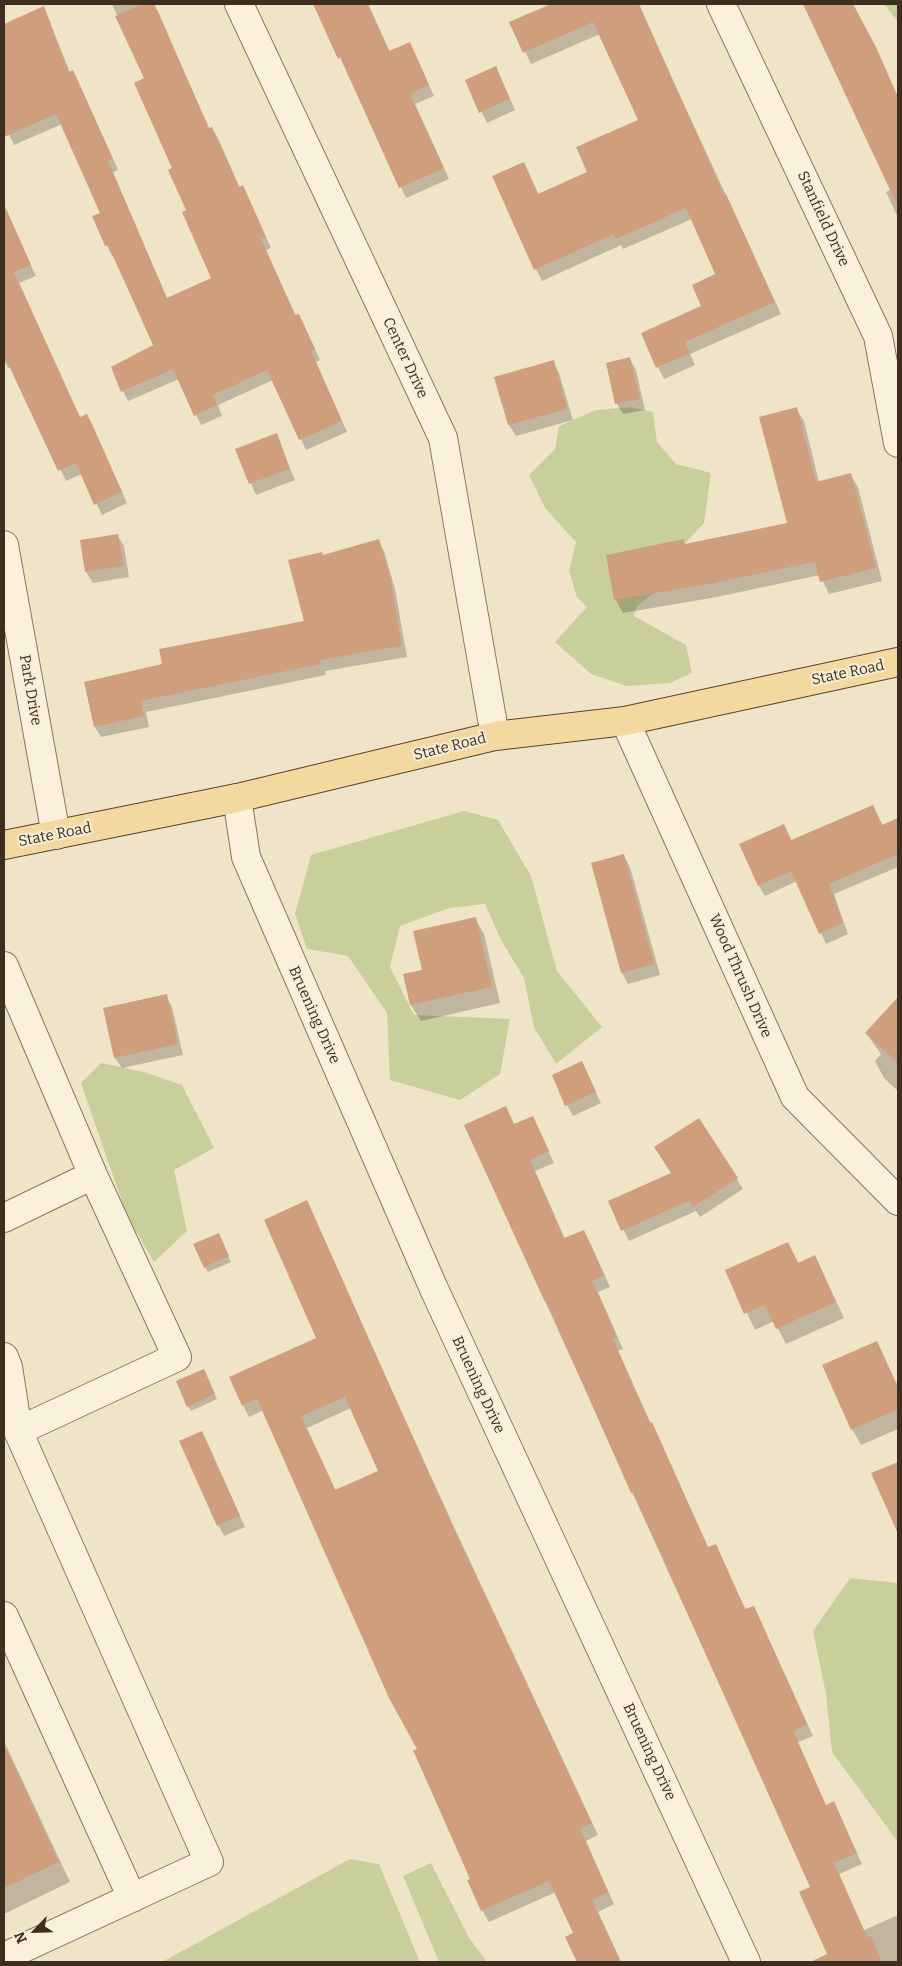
<!DOCTYPE html>
<html>
<head>
<meta charset="utf-8">
<style>
	body { margin:0 }
	#map { position:relative; width:902px; height:1966px; overflow:hidden; background:#f0e4c8; font-family:Bitter,serif }
	canvas { display:block }
	.frame { position:absolute; inset:0; border:5px solid #3d2e20; pointer-events:none }
	.north { position:absolute; left:10px; top:1906px; width:50px; height:50px; -webkit-text-stroke:4px #f7eed8; paint-order:stroke; rotate:246deg; font-size:14px; font-weight:700; line-height:20px; text-align:center; color:#3d2e20 }
	.north::after { content:''; display:block; margin:auto; width:18px; height:22px; background:#3d2e20; clip-path:polygon(50% 0,100% 100%,50% 72%,0 100%) }
</style>
</head>
<body>
<div id="map">
<canvas width="902" height="1966"></canvas>
<div class="frame"></div>
<div class="north">N</div>
</div>
<script>
const context = document.querySelector('canvas').getContext('2d');
context.lineJoin = 'round';
function fillPath(path, color) { context.fillStyle = color; context.fill(path, 'evenodd'); }
const toPath = rows => new Path2D(rows.map(r => 'M' + r).join(''));
function strokePath(path, color, width, dash) { context.strokeStyle = color; context.lineWidth = width; context.lineCap = dash ? 'butt' : 'round'; context.setLineDash(dash || []); context.stroke(path); }
function drawText(font, color, halo, rows, align = 'center') {
  context.font = font + ' Bitter,serif'; context.lineWidth = 4; context.setLineDash([]); context.textBaseline = 'middle'; context.strokeStyle = halo; context.fillStyle = color; for (const [text, x, y, turn = 0] of rows) {
    context.save(); context.translate(x, y); context.rotate((+turn || 0) * Math.PI / 180); context.textAlign = isNaN(turn) ? turn : align; if (halo) context.strokeText(text, 0, 0); context.fillText(text, 0, 0); context.restore();
  }
}
fillPath(toPath([
	[884,4,898,4,898,22],
	[631,407,653,412,657,442,676,464,711,473,704,523,678,551,672,579,637,606,634,616,686,645,692,673,670,683,627,686,591,674,555,642,587,607,577,597,569,571,576,542,545,508,529,475,555,449,559,426,596,410],
	[464,811,498,820,531,876,557,971,602,1027,556,1064,534,1027,524,978,501,940,485,904,449,908,400,926,390,967,414,1015,510,1019,500,1074,460,1100,390,1080,387,1013,348,956,307,949,295,914,311,855],
	[101,1063,144,1072,182,1085,214,1148,174,1170,187,1231,154,1262,127,1216,81,1083],
	[850,1578,898,1583,898,1842,832,1752,826,1694,813,1631],
	[350,1859,379,1864,420,1962,162,1962],
	[431,1863,469,1938,487,1962,439,1962,403,1876]
]), '#c9cf9b');
fillPath(toPath([
	[112,4,153,4,158,11,209,129,212,128,218,138,240,188,248,197,271,248,266,250,296,316,298,315,304,325,320,360,316,362,347,432,306,450,273,380,218,405,222,416,201,425,179,379,128,401,123,391,154,345,114,255,112,256,107,246,94,217,101,213,62,124,14,145,4,124,4,25,43,8,70,72,73,71,78,81,118,170,113,172,167,299,213,278,187,211,145,79],
	[315,4,368,4,390,52,415,54,434,96,415,104,449,179,406,198],
	[554,4,629,4,632,10,639,7,781,314,690,354,695,365,664,379,658,367,703,307,717,275,692,219,623,249,621,245,542,281,536,269,524,163,539,195,589,173,639,121,600,34,531,64,511,23],
	[804,4,853,4,898,97,898,218,886,192,892,189],
	[501,79,515,110,487,123,466,81],
	[13,227,36,276,19,283,80,418,87,415,93,426,127,503,102,515,82,474,66,481,11,367,8,368,4,360,4,231],
	[630,359,636,370,645,410,623,414,617,404],
	[553,362,559,373,573,420,516,436,509,425,496,378],
	[796,409,804,421,819,482,850,474,858,487,882,581,829,594,820,575,717,597,623,613,616,600,607,556,683,541,686,545,788,524],
	[276,435,295,480,256,495,237,450],
	[117,535,124,546,129,577,93,583,86,572,82,541],
	[378,540,384,551,395,589,407,657,325,671,326,675,146,712,149,727,101,737,95,727,164,665,305,622,323,556],
	[873,806,883,826,898,819,898,867,834,894,848,934,826,944,797,881,765,896,759,886,784,826,792,841],
	[624,856,630,867,660,975,628,984,622,973,593,864],
	[475,918,484,934,500,1003,421,1021,411,1005,405,975,424,971],
	[166,996,172,1007,183,1055,122,1068,115,1058],
	[898,999,898,1091,884,1078,875,1061,881,1054,866,1033],
	[587,1074,601,1103,573,1116,567,1105],
	[533,1117,554,1163,535,1171,565,1239,583,1231,590,1242,610,1287,598,1292,623,1349,618,1351,651,1424,708,1548,715,1545,746,1610,759,1618,813,1736,798,1742,826,1806,833,1803,862,1864,839,1874,864,1930,898,1915,898,1961,896,1962,832,1962,801,1892,812,1887,465,1126,514,1125],
	[672,1174,736,1178,743,1189,700,1217,696,1211,629,1241,610,1202],
	[306,1202,455,1529,598,1835,586,1841,614,1904,598,1912,621,1962,578,1962,567,1937,574,1934,556,1892,489,1922,482,1910,419,1749,264,1410,249,1417,243,1405,318,1338],
	[351,1408,380,1472,336,1491,307,1428],
	[221,1240,231,1262,208,1272,205,1267],
	[788,1244,799,1264,815,1256,844,1318,786,1344,774,1321,755,1330,727,1271],
	[877,1342,898,1386,898,1429,861,1445,852,1429],
	[206,1375,217,1399,191,1411,188,1406],
	[208,1444,245,1527,224,1536,218,1525],
	[898,1463,898,1531,873,1474],
	[4,1741,70,1882,4,1914]
]), '#0003');
fillPath(toPath([
	[142,4,154,4,209,128,212,127,239,187,243,185,266,237,261,239,295,315,299,314,315,349,311,351,342,421,299,440,267,370,213,395,217,405,194,416,173,369,121,392,111,367,153,345,108,245,105,246,92,216,100,213,56,114,4,137,4,24,44,6,69,72,73,70,113,159,108,161,167,298,211,278,182,212,186,210,168,170,172,168,134,83,144,78,115,16],
	[313,4,368,4,389,51,410,42,429,85,410,94,444,168,399,188,340,57,338,59],
	[551,4,639,4,724,195,726,194,775,302,685,342,690,353,656,368,641,333,701,306,692,285,715,274,686,208,616,239,614,234,534,270,492,176,524,162,538,194,587,172,576,147,638,120,593,22,523,53,509,22],
	[803,4,853,4,876,47,898,97,898,207],
	[496,66,510,99,479,113,465,80],
	[4,204,31,265,14,272,80,417,87,414,122,492,94,505,76,463,58,471,4,355],
	[630,357,640,399,615,404,606,363],
	[554,360,567,409,508,425,494,377],
	[797,407,816,482,851,473,876,568,820,582,815,562,709,584,614,600,606,555,684,539,685,544,787,523,759,417],
	[277,433,290,469,249,484,235,449],
	[118,534,124,566,85,572,80,540],
	[379,539,390,576,402,646,320,660,321,664,141,701,144,716,94,727,84,682,162,664,159,649,304,621,288,560,322,552,323,555],
	[873,805,882,825,898,818,898,854,829,884,843,923,819,934,791,871,758,886,739,844,784,824,791,840],
	[624,854,654,964,621,973,591,863],
	[476,917,492,987,410,1005,403,974,422,970,413,931],
	[167,994,178,1044,114,1058,103,1008],
	[898,997,898,1063,865,1033],
	[582,1061,596,1092,565,1106,552,1075],
	[506,1106,514,1124,533,1116,549,1151,530,1160,564,1238,584,1230,604,1276,592,1281,617,1337,613,1339,650,1423,652,1422,708,1547,716,1544,745,1609,754,1606,807,1724,793,1731,826,1805,834,1801,857,1853,834,1863,867,1937,870,1935,882,1962,810,1962,827,1954,799,1892,810,1887,633,1492,631,1493,546,1301,545,1302,464,1125],
	[699,1118,738,1178,693,1207,689,1201,621,1231,608,1201,671,1173,654,1147],
	[307,1200,448,1516,592,1823,580,1829,608,1892,592,1900,621,1962,577,1962,565,1937,573,1933,549,1881,481,1911,467,1880,470,1879,413,1750,417,1749,389,1698,257,1399,242,1406,229,1377,316,1338,264,1220],
	[345,1397,378,1471,335,1490,301,1416],
	[219,1233,229,1256,204,1268,193,1244],
	[788,1242,798,1263,815,1255,836,1302,776,1329,765,1305,744,1314,725,1270],
	[877,1341,898,1388,898,1409,851,1430,822,1365],
	[204,1369,215,1394,187,1407,176,1381],
	[202,1431,240,1516,217,1526,179,1441],
	[898,1462,898,1534,871,1473],
	[4,1744,59,1862,4,1888]
]), '#cf9f7d');
const minor = toPath([
	[239,4,443,438,495,736],
	[721,4,878,336,898,443],
	[4,545,56,835],
	[625,721,795,1097,898,1201],
	[237,798,246,857,434,1289,746,1962],
	[4,966,93,1175,177,1357,18,1431],
	[4,1218,93,1175],
	[4,1357,8,1367,18,1431,209,1862,4,1957],
	[4,1616,132,1898]
]);
const major = toPath([
	[4,845,237,798,495,736,625,721,898,662]
]);
strokePath(minor, '#8d765c', 30);
strokePath(major, '#5b4430', 30);
strokePath(minor, '#faf1dc', 28);
strokePath(major, '#f3d9a0', 28);
drawText('15px', '#3d2e20', '#f7eed8', [
	["Stanfield Drive",823,219,65],
	["Center Drive",405,358,65],
	["State Road",848,673,-12],
	["Park Drive",30,690,80],
	["State Road",450,747,-14],
	["State Road",55,835,-11],
	["Wood Thrush Drive",740,976,66],
	["Bruening Drive",314,1015,66],
	["Bruening Drive",478,1385,65],
	["Bruening Drive",649,1752,65]
]);
</script>
</body>
</html>
